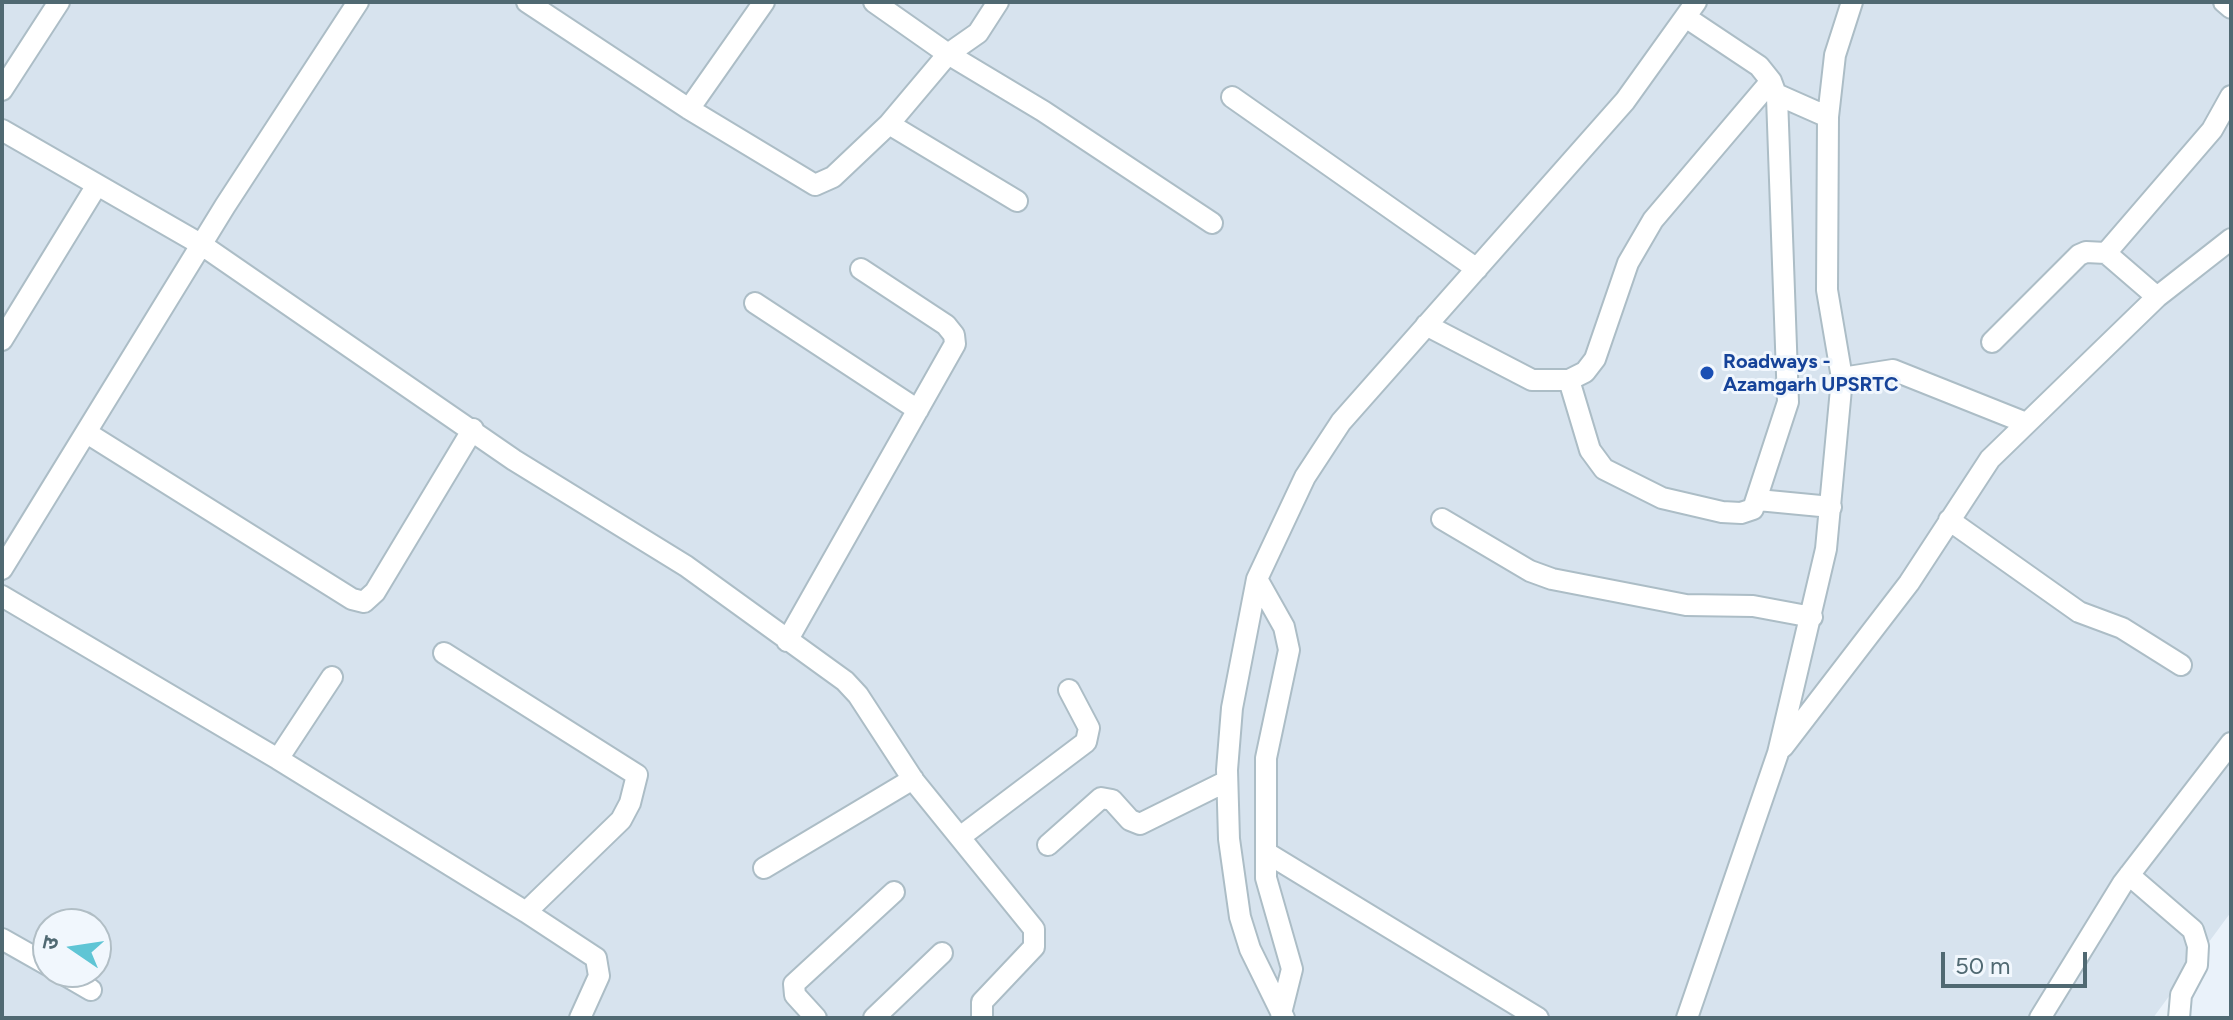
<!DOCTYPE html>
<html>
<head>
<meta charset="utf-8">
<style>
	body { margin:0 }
	#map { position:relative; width:2233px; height:1020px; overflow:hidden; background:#eaf2fa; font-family:Figtree,"Noto Sans Devanagari",sans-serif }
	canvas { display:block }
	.frame { position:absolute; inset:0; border:4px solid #506972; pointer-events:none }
	.north { position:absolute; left:32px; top:908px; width:80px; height:80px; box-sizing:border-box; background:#f1f7fd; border:2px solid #b1bec5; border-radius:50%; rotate:283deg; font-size:22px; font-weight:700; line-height:32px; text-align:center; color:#506972 }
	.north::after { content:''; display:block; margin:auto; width:28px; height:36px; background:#5fc5d5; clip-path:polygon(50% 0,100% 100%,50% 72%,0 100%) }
	.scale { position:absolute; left:1941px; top:952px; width:146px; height:36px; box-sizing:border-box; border:4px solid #506972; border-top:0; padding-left:10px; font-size:24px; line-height:28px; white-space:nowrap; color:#506972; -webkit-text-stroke:6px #f1f7fd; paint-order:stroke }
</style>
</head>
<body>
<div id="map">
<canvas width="2233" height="1020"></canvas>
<div class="frame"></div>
<div class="north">उ</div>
<div class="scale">50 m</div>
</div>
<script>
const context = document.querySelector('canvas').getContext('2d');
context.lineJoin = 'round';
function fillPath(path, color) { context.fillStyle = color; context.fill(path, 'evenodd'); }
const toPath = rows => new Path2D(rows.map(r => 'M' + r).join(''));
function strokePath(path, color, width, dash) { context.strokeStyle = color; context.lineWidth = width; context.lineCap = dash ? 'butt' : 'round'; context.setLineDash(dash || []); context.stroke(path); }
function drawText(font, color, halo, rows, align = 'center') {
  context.font = font + ' Figtree,sans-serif'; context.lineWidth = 6; context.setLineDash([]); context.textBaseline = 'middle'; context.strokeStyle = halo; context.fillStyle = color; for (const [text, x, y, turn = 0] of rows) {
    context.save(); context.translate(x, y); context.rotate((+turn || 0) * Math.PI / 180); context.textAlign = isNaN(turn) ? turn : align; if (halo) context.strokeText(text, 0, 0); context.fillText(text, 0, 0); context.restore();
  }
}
fillPath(toPath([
	[2,2,2231,2,2231,912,2153,1018,2,1018],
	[48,924,96,924,96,972,48,972]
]), '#d7e3ee');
const minor = toPath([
	[527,2,689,109,815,185,833,177,889,124,948,54,978,33,998,2],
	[874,2,948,54,1043,111,1212,223],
	[2224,2,2231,8],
	[2,90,59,2],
	[1776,94,1828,117],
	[1232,97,1477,269],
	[689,109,764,2],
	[889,124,1017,201],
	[2,130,202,245,514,460,686,566,845,681,858,695,914,781,1034,929,1034,947,982,1002,982,1018],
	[2106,253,2212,130,2231,96],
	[755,303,918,410],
	[1426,325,1532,380,1569,380,1585,372,1595,359,1628,263,1653,220,1771,81],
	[2,340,97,185],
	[1992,342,2079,255,2086,252,2106,253,2157,297],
	[1842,378,1893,370,2026,423],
	[1569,380,1590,450,1604,469,1662,498,1722,512,1741,513,1753,509,1788,402,1777,97,1771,81,1759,66,1687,18],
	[87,433,352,599,364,602,375,592,473,429],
	[1758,500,1831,507],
	[1442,519,1530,571,1552,579,1686,605,1753,606,1812,617],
	[1949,520,2079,612,2122,628,2181,665],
	[2,569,225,206,358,2],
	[1257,579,1284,627,1289,650,1266,758,1266,878,1292,969,1281,1013],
	[2,596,278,759],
	[787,641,955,344,954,335,946,325,861,269],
	[444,653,637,775,630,803,621,820,526,912,596,958,599,976,580,1018],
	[332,677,278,759,526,912],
	[1783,747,1909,583,1990,459,2157,297,2231,239],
	[960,837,1086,742,1089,728,1069,690],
	[1048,845,1101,798,1112,800,1130,820,1140,824,1227,781],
	[1267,853,1538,1018],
	[764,868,913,779],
	[2129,875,2193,930,2198,946,2197,965,2181,995,2179,1018],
	[2,939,48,965],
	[60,972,91,990],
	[816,1018,795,995,794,984,894,892],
	[874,1018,942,953],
	[1284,1018,1250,949,1240,917,1229,839,1227,770,1232,708,1257,579,1305,477,1341,422,1625,101,1696,2],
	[1687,1018,1778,753,1826,549,1842,378,1827,290,1828,117,1835,55,1852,2],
	[2040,1018,2123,883,2231,743]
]);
strokePath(minor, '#acbdc6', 24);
strokePath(minor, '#fff', 20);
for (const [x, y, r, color] of [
	[1707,373,8,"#1a4fb4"]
]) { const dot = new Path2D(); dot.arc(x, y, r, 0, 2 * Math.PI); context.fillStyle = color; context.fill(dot); strokePath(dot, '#f1f7fd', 3); }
drawText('bold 20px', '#164399', '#f1f7fd', [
	["Roadways -",1723,362],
	["Azamgarh UPSRTC",1723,385]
], 'left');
</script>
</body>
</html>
